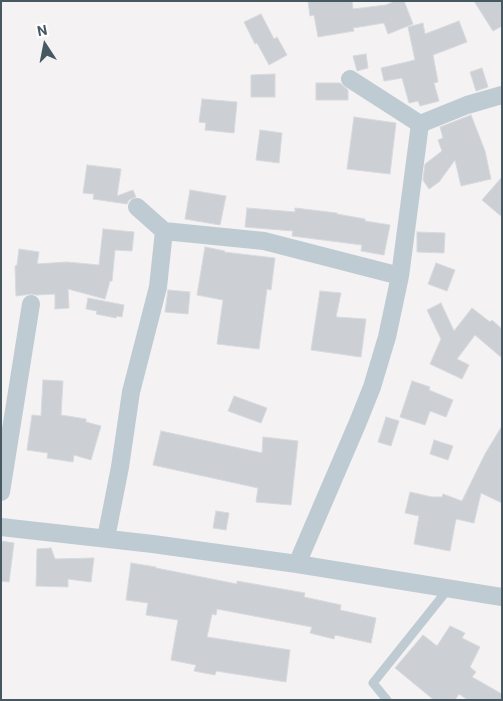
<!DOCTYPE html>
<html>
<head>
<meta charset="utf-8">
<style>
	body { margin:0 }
	#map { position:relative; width:503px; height:701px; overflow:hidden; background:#f4f2f2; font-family:Roboto,sans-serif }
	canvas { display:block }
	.frame { position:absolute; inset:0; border:2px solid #485861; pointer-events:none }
	.north { position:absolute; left:20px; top:20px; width:50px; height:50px; -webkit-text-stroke:4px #fff; paint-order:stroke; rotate:349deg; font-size:14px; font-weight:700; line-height:20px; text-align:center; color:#485861 }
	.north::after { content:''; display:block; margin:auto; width:18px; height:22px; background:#485861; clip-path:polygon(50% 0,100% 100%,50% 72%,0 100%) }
</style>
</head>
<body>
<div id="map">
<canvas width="503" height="701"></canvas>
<div class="frame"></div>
<div class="north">N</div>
</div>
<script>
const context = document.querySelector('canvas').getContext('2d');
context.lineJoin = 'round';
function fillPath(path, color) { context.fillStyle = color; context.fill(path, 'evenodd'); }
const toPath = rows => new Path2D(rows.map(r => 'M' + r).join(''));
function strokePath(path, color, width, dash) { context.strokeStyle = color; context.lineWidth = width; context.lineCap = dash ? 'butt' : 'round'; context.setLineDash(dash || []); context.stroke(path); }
const building = toPath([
	[308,1,352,1,353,9,386,5,395,1,404,1,413,24,388,34,384,23,353,28,354,31,318,37,314,15,310,16,308,1],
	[474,1,502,1,502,26,493,31,474,1],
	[261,14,274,39,277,37,287,55,269,65,257,43,255,44,244,22,261,14],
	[459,21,467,42,433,55,438,82,434,83,439,101,420,106,418,101,409,103,402,78,384,81,381,68,415,60,408,27,423,23,425,34,459,21],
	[366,54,368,68,357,71,353,56,366,54],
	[482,68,488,87,476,91,470,72,482,68],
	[275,74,275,97,251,97,251,75,275,74],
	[316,83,340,83,348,90,348,100,316,100,316,83],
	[202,99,237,102,234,133,205,130,206,123,199,122,202,99],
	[471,115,485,151,491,179,461,186,455,160,439,182,429,189,423,180,425,164,442,151,438,140,443,138,440,127,471,115],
	[354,117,396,123,390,174,347,169,354,117],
	[260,130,282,133,279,163,256,160,260,130],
	[87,165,121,169,117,196,133,190,136,197,129,200,127,204,93,199,94,194,83,193,87,165],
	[502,177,502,217,482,200,502,177],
	[190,190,226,196,220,225,185,219,190,190],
	[247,208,295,212,295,208,337,213,337,214,365,219,365,221,390,225,384,255,361,251,362,245,292,236,293,231,245,227,247,208],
	[103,229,134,232,132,251,115,250,112,281,110,281,105,299,68,289,69,308,55,309,55,294,36,295,32,294,16,296,15,266,17,265,19,249,39,252,37,264,67,262,99,265,103,229],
	[417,232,445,233,444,253,417,252,417,232],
	[205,247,225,251,224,252,275,258,271,290,267,289,259,349,217,344,223,300,197,295,205,247],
	[436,263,455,270,447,291,428,284,436,263],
	[168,290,190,292,188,314,165,312,168,290],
	[320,291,341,293,336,317,366,319,361,357,311,350,320,291],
	[88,298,124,305,122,317,117,316,116,318,96,314,97,311,86,309,88,298],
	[441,303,454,331,472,308,490,322,492,320,502,329,502,358,475,335,457,359,469,365,462,379,430,364,441,339,427,310,441,303],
	[43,380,63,381,61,415,86,419,86,422,101,426,91,460,74,455,73,462,47,458,48,453,27,450,32,415,41,416,43,380],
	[412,381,430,387,429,390,453,400,446,417,430,411,425,425,400,417,412,381],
	[234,396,267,408,261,423,228,411,234,396],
	[386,417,399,421,391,446,378,442,386,417],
	[502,426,502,503,481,493,474,523,456,519,450,551,414,544,419,516,405,513,410,492,432,497,442,497,443,494,462,501,485,454,502,426],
	[161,431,262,453,263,437,298,441,291,505,256,502,258,488,153,465,161,431],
	[434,440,453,446,448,460,430,454,434,440],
	[216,511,229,513,226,530,213,528,216,511],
	[1,541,14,543,9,582,1,581,1,541],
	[51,548,55,559,94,558,91,582,68,579,68,587,36,586,37,549,51,548],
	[131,563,156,567,156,568,237,584,237,581,305,593,304,597,341,605,340,610,376,618,371,643,335,635,334,639,310,633,312,627,217,609,216,615,212,614,207,637,290,650,286,682,216,671,215,675,194,671,196,665,171,660,178,620,146,615,148,603,126,600,131,563],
	[450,626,465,633,462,638,480,647,470,667,476,672,472,677,502,694,502,700,468,700,459,694,455,700,434,700,395,668,423,635,437,646,450,626]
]);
fillPath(building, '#ccd0d4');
strokePath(building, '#d6d9de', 1);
strokePath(toPath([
	[387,700,373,683,449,588]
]), '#bfcbd2', 9);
strokePath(toPath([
	[420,124,467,105,502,95],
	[164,231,264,241,400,276],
	[1,492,31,304],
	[1,527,153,544,297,564,502,597],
	[106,538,120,467,131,392,158,287,164,231,137,207],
	[297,564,358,422,372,387,387,337,400,276,420,124,350,79]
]), '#bfcbd2', 18);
</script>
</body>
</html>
